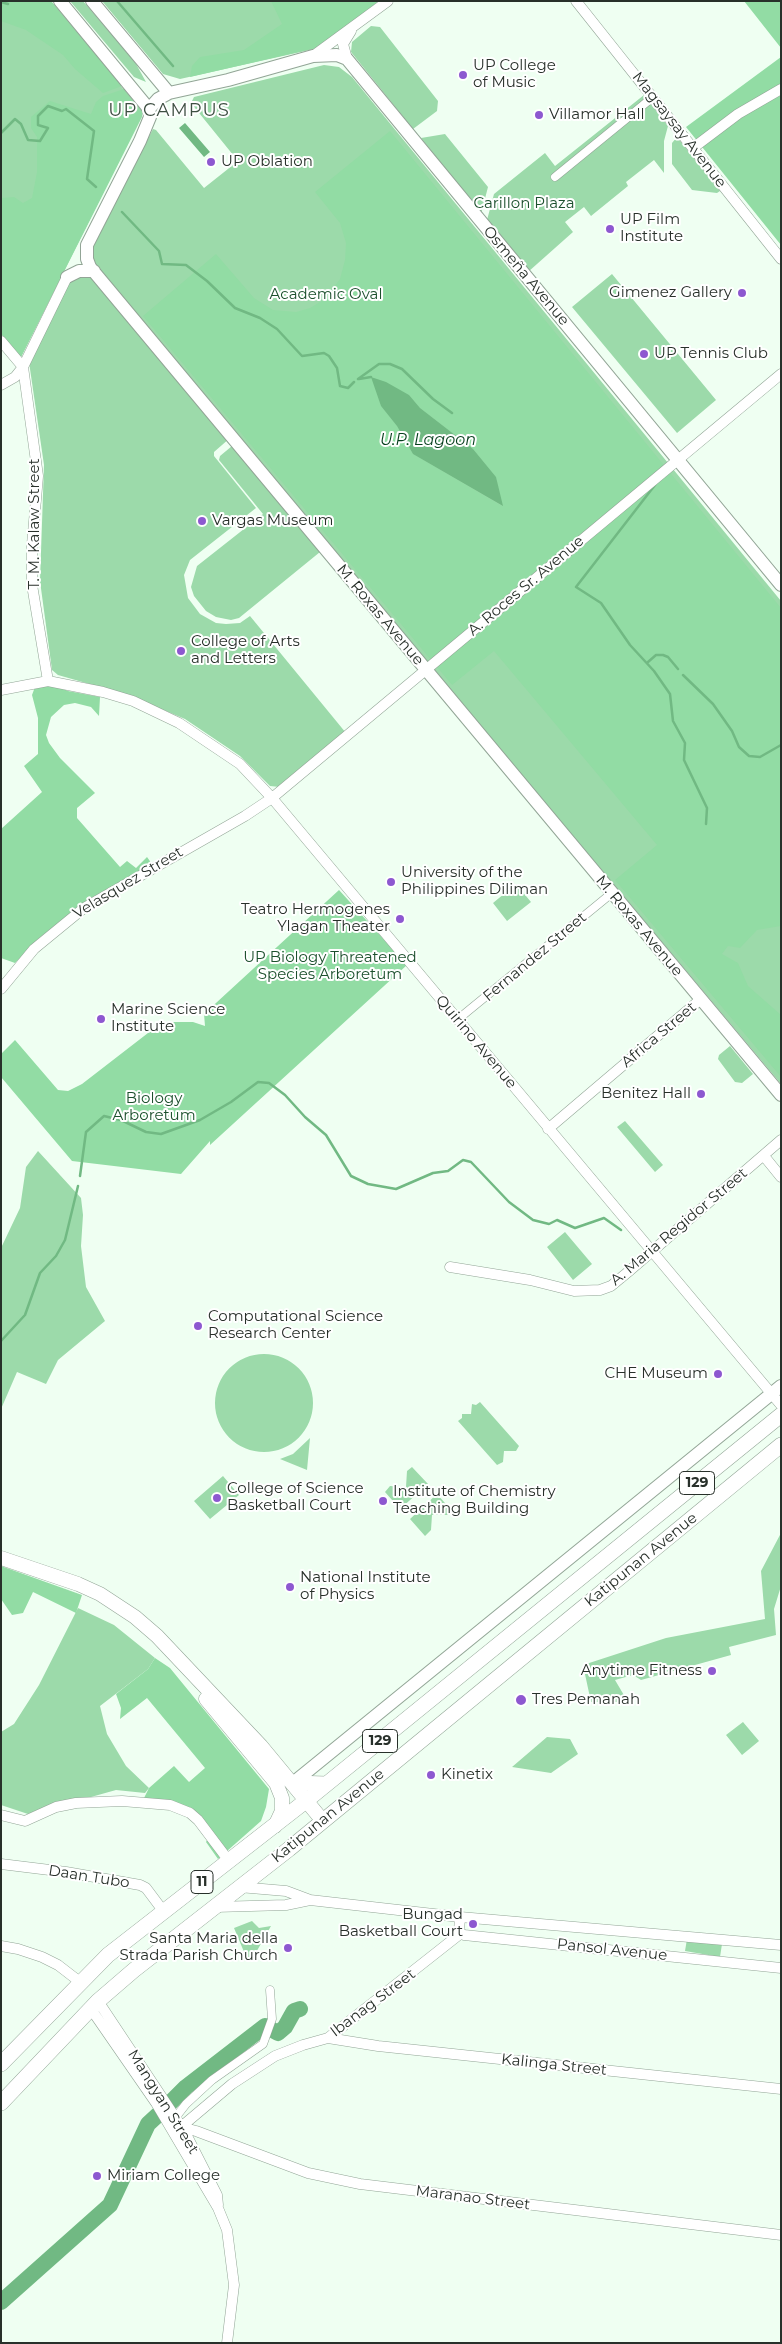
<!DOCTYPE html>
<html>
<head>
<meta charset="utf-8">
<style>
	body { margin:0 }
	#map { position:relative; width:782px; height:2344px; overflow:hidden; background:#effff2; font-family:Montserrat,sans-serif }
	canvas { display:block }
	.frame { position:absolute; inset:0; border:2px solid #28302a; pointer-events:none }
</style>
</head>
<body>
<div id="map">
<canvas width="782" height="2344"></canvas>
<div class="frame"></div>
</div>
<script>
const context = document.querySelector('canvas').getContext('2d');
context.lineJoin = 'round';
function fillPath(path, color) { context.fillStyle = color; context.fill(path, 'evenodd'); }
const toPath = rows => new Path2D(rows.map(r => 'M' + r).join(''));
function strokePath(path, color, width, dash) { context.strokeStyle = color; context.lineWidth = width; context.lineCap = dash ? 'butt' : 'round'; context.setLineDash(dash || []); context.stroke(path); }
function drawText(font, color, halo, rows, align = 'center') {
  context.font = font + ' Montserrat,sans-serif'; context.lineWidth = 4; context.setLineDash([]); context.textBaseline = 'middle'; context.strokeStyle = halo; context.fillStyle = color; for (const [text, x, y, turn = 0] of rows) {
    context.save(); context.translate(x, y); context.rotate((+turn || 0) * Math.PI / 180); context.textAlign = isNaN(turn) ? turn : align; if (halo) context.strokeText(text, 0, 0); context.fillText(text, 0, 0); context.restore();
  }
}
fillPath(toPath([
	[1,1,51,1,143,113,21,357,1,333],
	[70,1,83,1,135,62,146,82,134,77],
	[102,1,346,1,360,12,314,49,180,79,163,74],
	[371,26,380,27,438,101,437,111,413,129,351,52,352,42],
	[324,65,339,67,352,77,781,601,781,1084,95,266,92,259,92,246,153,129,156,130,204,188,238,161,191,103,194,97],
	[644,95,668,126,664,141,664,173,654,160,626,182,628,186,591,216,584,207,565,222,573,232,528,272,487,220,494,194,545,153,555,166],
	[445,134,488,187,481,214,421,138],
	[677,137,720,191,717,193,692,190,672,164,672,143],
	[90,272,230,438,214,452,214,456,256,508,190,560,184,575,188,598,200,614,216,623,226,624,240,623,250,616,346,733,280,787,270,786,240,756,185,719,128,695,58,675,52,670,40,581,44,465,29,362,72,276],
	[612,274,716,400,677,433,572,307],
	[232,446,320,552,239,618,231,620,216,617,206,611,194,596,191,587,197,566,263,514,219,460,220,456],
	[516,884,531,902,507,921,493,903],
	[730,1046,753,1074,742,1083,735,1082,718,1059,719,1055],
	[625,1121,663,1165,655,1172,617,1127],
	[38,1151,81,1198,83,1215,81,1246,86,1287,105,1321,58,1360,46,1384,17,1372,1,1409,1,1248,20,1208,26,1167],
	[565,1232,592,1264,573,1280,547,1247],
	'215 1403a49 49 0 1 1 98 0a49 49 0 1 1-98 0Z',
	[480,1402,519,1446,516,1451,504,1451,503,1462,497,1465,458,1421,462,1418,462,1414,471,1414,472,1404,476,1405],
	[310,1438,307,1470,280,1459,293,1454],
	[412,1467,428,1484,400,1509,385,1492,390,1486,406,1487,407,1471],
	[223,1476,239,1495,210,1519,194,1501],
	[437,1494,452,1511,448,1515,432,1515,431,1530,425,1536,410,1519],
	[781,1533,781,1586,774,1609,776,1635,729,1647,731,1655,641,1680,633,1675,615,1680,628,1702,591,1702,583,1665,666,1638,765,1619,761,1571],
	[78,1608,114,1625,155,1658,148,1669,100,1706,107,1734,126,1766,149,1788,145,1793,116,1790,91,1797,56,1803,28,1814,1,1805,1,1732,14,1724,39,1685],
	[743,1722,759,1741,742,1755,726,1735],
	[547,1737,570,1739,578,1754,551,1773,512,1767],
	[252,1921,259,1928,271,1926,254,1956,247,1959,234,1928],
	[687,1939,722,1944,720,1957,685,1951]
]), '#9cdaaa');
fillPath(toPath([
	[1,1,51,1,122,86,103,93,75,69,63,55,26,30,1,21],
	[271,1,379,1,320,47,190,77,192,66,200,57,244,50,282,24],
	[744,1,781,1,781,48],
	[781,57,781,245,686,127],
	[124,89,142,111,142,117,21,357,1,334,1,198,14,197,23,203,32,198,37,172,37,137,31,128,31,117,50,101,91,114,96,102,103,96],
	[390,131,781,608,781,926,757,930,740,948,728,946,722,954,738,963,748,986,781,1015,781,1077,615,880,657,845,494,651,452,685,143,316,216,254,254,298,273,310,296,312,310,308,325,299,340,279,345,260,346,243,340,223,315,192],
	[372,377,409,395,420,408,473,449,496,477,502,506,413,454,397,426,381,406],
	[51,684,68,691,100,697,99,716,91,707,75,703,64,705,51,717,46,735,49,743,60,758,95,793,77,808,77,818,120,867,127,861,136,868,147,857,152,864,86,901,38,939,15,963,1,958,1,829,42,792,24,766,38,754,38,718,32,695,35,687],
	[339,890,407,965,210,1145,210,1141,181,1174,72,1161,1,1077,1,1054,15,1040,58,1090,68,1091,82,1084,148,1033,171,1022,193,1022,205,1026,204,1014],
	[1,1566,82,1595,76,1613,33,1592,23,1613,12,1615,1,1599],
	[155,1658,170,1668,269,1789,266,1807,261,1821,218,1859,206,1842,211,1833,190,1807,171,1808,143,1800,149,1788,174,1766,189,1782,205,1768,147,1698,120,1719,121,1708,116,1694,148,1669]
]), '#92dca4');
fillPath(toPath([
	[185,123,210,152,204,157,179,128],
	[371,377,386,382,409,395,420,408,473,449,496,477,503,506,413,454,397,426,381,406]
]), '#71b983');
strokePath(toPath([
	[117,1,173,66],
	[1,2,8,4],
	[1,133,15,119,21,124,28,140,40,141,48,128,38,125,38,116,48,106,62,111,66,109,94,131,87,179,96,187],
	[122,212,159,251,162,264,186,265,207,281,235,308,260,318,277,329,302,356,324,353,329,356,337,368,340,386,348,388,354,382],
	[358,379,379,364,390,364,402,369,433,399,452,413],
	[359,379,371,377],
	[655,485,576,587,601,603,630,645,654,671,670,694,673,721,685,743,684,760,707,808,706,824],
	[648,662,656,655,663,655,668,657,678,669],
	[683,675,713,704,732,731,739,747,749,756,760,757,781,745],
	[80,1176,86,1132,104,1116,121,1120,146,1132,161,1134,200,1120,231,1102,258,1082,269,1083,285,1095,305,1117,326,1135,351,1176,368,1184,396,1189,433,1173,448,1171,463,1160,471,1162,509,1202,533,1220,549,1224,557,1220,575,1228,604,1218,621,1230],
	[1,1341,25,1315,40,1273,56,1256,65,1240,78,1186]
]), '#71b983', 2.5);
strokePath(toPath([
	[171,2102,186,2087,265,2026,278,2033,285,2027,294,2011,300,2009],
	[1,2302,110,2205,148,2124,161,2112]
]), '#71b983', 16);
const pedestrian = toPath([
	[555,177,653,97],
	[457,1020,612,893],
	[175,2118,186,2104,212,2080,263,2044,272,2019,270,1990]
]);
const minor = toPath([
	[576,1,781,259],
	[313,56,388,1],
	[347,59,343,44,351,31],
	[693,148,738,114,781,89],
	[1,341,23,367],
	[23,367,38,476,32,545,32,585,48,681],
	[1,385,15,377,23,367,67,277],
	[1,690,48,681,103,692,133,701,179,723,240,764,272,798,781,1405],
	[1,989,34,949,84,908,245,816,272,798,781,374],
	[548,1129,701,999],
	[764,1156,781,1177],
	[450,1267,530,1280,574,1291,600,1290,611,1286,628,1272,781,1140],
	[1,1815,25,1821,56,1807,76,1803,122,1801,170,1805,190,1813,198,1820,229,1861],
	[1,1864,66,1872,140,1885,146,1888,164,1912],
	[239,1887,286,1891,310,1900],
	[215,1907,286,1905,310,1900,460,1917,781,1945],
	[460,1917,459,1932,464,1935,781,1968],
	[1,1946,18,1949,42,1957,58,1965,80,1982],
	[98,2001,185,2132,217,2195,218,2205],
	[91,2009,156,2103,218,2208,227,2230,234,2285,227,2343],
	[328,2038,378,2046,781,2089],
	[181,2127,232,2084,275,2056,303,2045,328,2038,460,1934],
	[174,2131,181,2127,196,2131,308,2173,360,2184,781,2235]
]);
const tertiary = toPath([
	[60,1,149,109],
	[92,1,169,93],
	[149,109,150,117,140,141,87,245,87,259,90,267,781,1095],
	[149,109,158,99,169,93,228,80,313,56,337,55,347,59,781,585],
	[67,277,79,271,94,271],
	[293,1783,781,1386]
]);
const secondary = toPath([
	[1,1558,78,1584,100,1594,135,1617,157,1636,261,1746,323,1821],
	[206,1699,276,1783,282,1798,282,1811,275,1826]
]);
const primary = toPath([
	[293,1783,326,1784],
	[1,2064,108,1955,307,1800,781,1415],
	[1,2103,98,2001,134,1970,289,1849,781,1445]
]);
strokePath(pedestrian, '#92a596', 9);
strokePath(minor, '#92a596', 11);
strokePath(tertiary, '#92a596', 14);
strokePath(secondary, '#92a596', 15);
strokePath(primary, '#92a596', 16);
strokePath(pedestrian, '#fff', 8);
strokePath(minor, '#fff', 10);
strokePath(tertiary, '#fff', 12);
strokePath(secondary, '#fff', 14);
strokePath(primary, '#fff', 15);
for (const [x, y, r, color] of [
	[463,75,5,"#8d58d0"],
	[539,115,5,"#8d58d0"],
	[211,162,5,"#8d58d0"],
	[610,229,5,"#8d58d0"],
	[742,293,5,"#8d58d0"],
	[644,354,5,"#8d58d0"],
	[202,521,5,"#8d58d0"],
	[181,651,5,"#8d58d0"],
	[391,882,5,"#8d58d0"],
	[400,919,5,"#8d58d0"],
	[101,1019,5,"#8d58d0"],
	[701,1094,5,"#8d58d0"],
	[198,1326,5,"#8d58d0"],
	[718,1374,5,"#8d58d0"],
	[217,1498,5,"#8d58d0"],
	[383,1501,5,"#8d58d0"],
	[290,1587,5,"#8d58d0"],
	[712,1671,5,"#8d58d0"],
	[521,1700,6,"#8d58d0"],
	[431,1775,5,"#8d58d0"],
	[473,1924,5,"#8d58d0"],
	[288,1948,5,"#8d58d0"],
	[97,2176,5,"#8d58d0"]
]) { const dot = new Path2D(); dot.arc(x, y, r, 0, 2 * Math.PI); context.fillStyle = color; context.fill(dot); strokePath(dot, '#fff', 2); }
for (const [x, y, w] of [
	[697,1483,35],
	[380,1741,35],
	[202,1882,22]
]) { const box = new Path2D(); box.roundRect(x - w / 2, y - 11.5, w, 23, 4); context.fillStyle = '#fff'; context.fill(box); strokePath(box, '#28302a', 1); }
drawText('bold 14px', '#28302a', null, [
	["129",697,1483],
	["129",380,1741],
	["11",202,1882]
]);
drawText('15px', '#28302a', '#fff', [
	["UP College",473,66],
	["of Music",473,83],
	["Villamor Hall",549,115],
	["UP Oblation",221,162],
	["UP Film",620,220],
	["Institute",620,237],
	["Gimenez Gallery",732,293,"right"],
	["UP Tennis Club",654,354],
	["Vargas Museum",212,521],
	["College of Arts",191,642],
	["and Letters",191,659],
	["University of the",401,873],
	["Philippines Diliman",401,890],
	["Teatro Hermogenes",390,910,"right"],
	["Ylagan Theater",390,927,"right"],
	["Marine Science",111,1010],
	["Institute",111,1027],
	["Benitez Hall",691,1094,"right"],
	["Computational Science",208,1317],
	["Research Center",208,1334],
	["CHE Museum",708,1374,"right"],
	["College of Science",227,1489],
	["Basketball Court",227,1506],
	["Institute of Chemistry",393,1492],
	["Teaching Building",393,1509],
	["National Institute",300,1578],
	["of Physics",300,1595],
	["Anytime Fitness",702,1671,"right"],
	["Tres Pemanah",532,1700],
	["Kinetix",441,1775],
	["Bungad",463,1915,"right"],
	["Basketball Court",463,1932,"right"],
	["Santa Maria della",278,1939,"right"],
	["Strada Parish Church",278,1956,"right"],
	["Miriam College",107,2176]
], 'left');
drawText('15px', '#28302a', '#fff', [
	["Magsaysay Avenue",679,130,52],
	["Osmeña Avenue",526,276,50],
	["T. M. Kalaw Street",35,524,-90],
	["A. Roces Sr. Avenue",526,586,-40],
	["M. Roxas Avenue",380,615,50],
	["Velasquez Street",128,883,-31],
	["M. Roxas Avenue",639,926,50],
	["Fernandez Street",535,957,-40],
	["Africa Street",659,1035,-40],
	["Quirino Avenue",476,1042,50],
	["A. Maria Regidor Street",679,1227,-40],
	["Katipunan Avenue",641,1560,-39],
	["Katipunan Avenue",328,1816,-39],
	["Daan Tubo",89,1877,9],
	["Pansol Avenue",612,1950,6],
	["Ibanag Street",373,2003,-37],
	["Kalinga Street",554,2065,6],
	["Mangyan Street",163,2102,58],
	["Maranao Street",473,2198,7]
]);
drawText('15px', '#1c502d', '#fff', [
	["Carillon Plaza",524,204],
	["Academic Oval",326,295],
	["UP Biology Threatened",330,958],
	["Species Arboretum",330,975],
	["Biology",154,1099],
	["Arboretum",154,1116]
]);
drawText('italic 16px', '#063f1d', '#fff', [
	["U.P. Lagoon",428,440]
]);
context.letterSpacing = '1px';
drawText('18px', '#3e4f42', '#fff', [
	["UP CAMPUS",169,111]
]);
context.letterSpacing = '0px';
</script>
</body>
</html>
